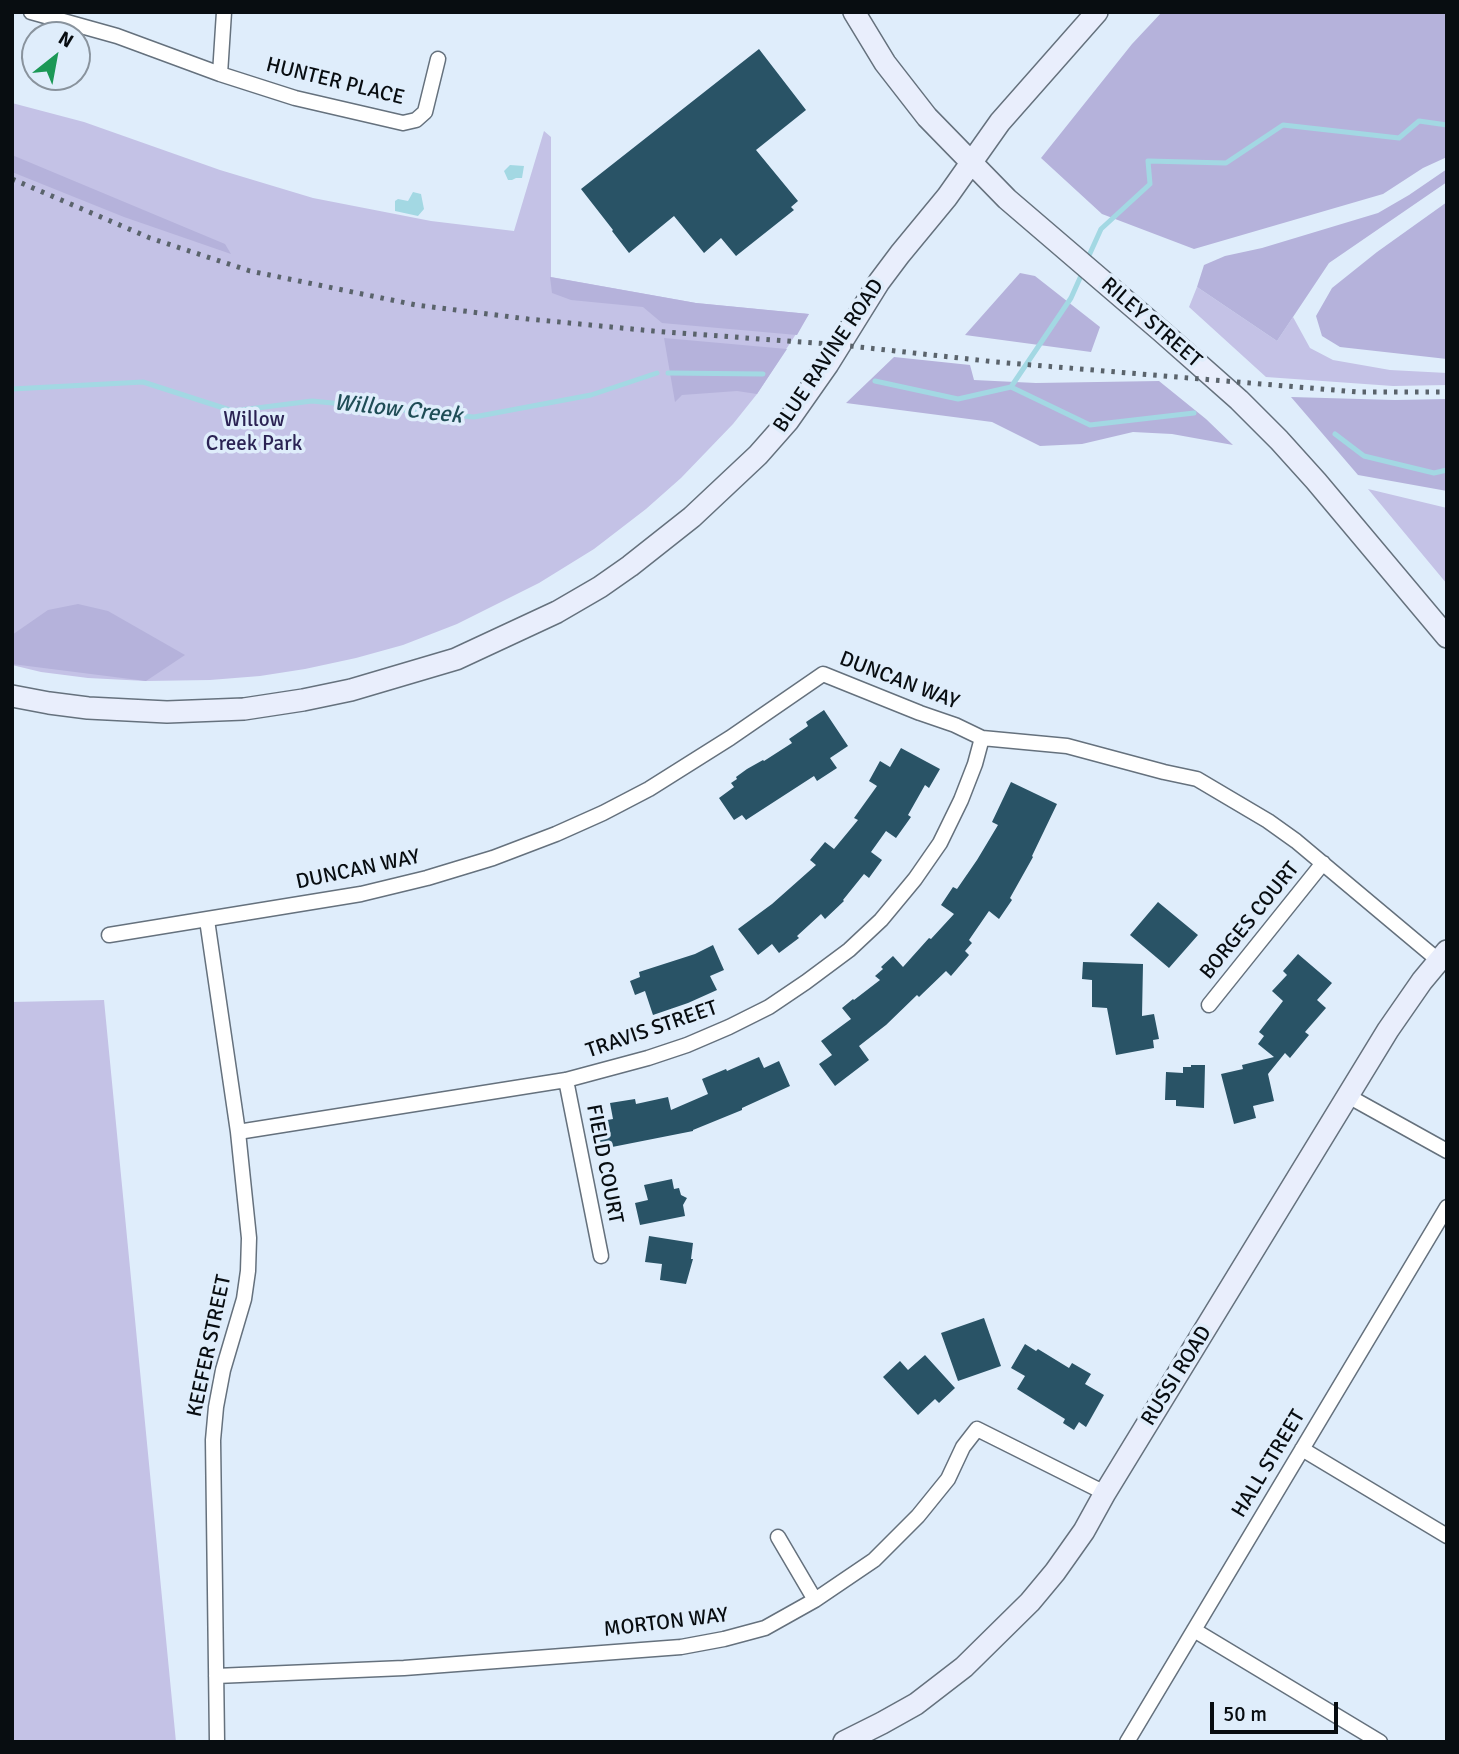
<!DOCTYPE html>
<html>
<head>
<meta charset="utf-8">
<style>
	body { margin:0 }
	#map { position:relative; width:1459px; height:1754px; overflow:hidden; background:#dfedfb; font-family:Signika,sans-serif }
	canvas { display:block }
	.frame { position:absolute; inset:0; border:14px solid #080d11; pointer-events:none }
	.north { position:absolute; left:21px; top:21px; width:70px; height:70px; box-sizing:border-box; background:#dfedfb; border:2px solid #89939d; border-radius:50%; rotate:31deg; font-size:19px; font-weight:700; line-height:28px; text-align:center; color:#080d11 }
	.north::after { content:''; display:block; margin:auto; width:24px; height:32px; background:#1b9856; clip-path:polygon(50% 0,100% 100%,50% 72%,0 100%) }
	.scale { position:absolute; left:1210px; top:1702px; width:128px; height:32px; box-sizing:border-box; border:4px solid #080d11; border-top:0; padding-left:9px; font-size:21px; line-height:24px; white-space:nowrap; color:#080d11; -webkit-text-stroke:5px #dfedfb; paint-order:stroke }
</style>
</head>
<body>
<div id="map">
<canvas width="1459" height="1754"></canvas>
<div class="frame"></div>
<div class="north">N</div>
<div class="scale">50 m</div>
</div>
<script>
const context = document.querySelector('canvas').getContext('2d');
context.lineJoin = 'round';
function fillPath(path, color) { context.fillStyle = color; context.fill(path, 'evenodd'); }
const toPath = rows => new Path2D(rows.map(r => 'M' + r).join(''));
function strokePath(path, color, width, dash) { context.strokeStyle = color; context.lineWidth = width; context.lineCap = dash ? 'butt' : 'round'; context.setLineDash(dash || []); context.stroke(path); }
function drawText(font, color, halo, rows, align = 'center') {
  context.font = font + ' Signika,sans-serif'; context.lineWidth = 7; context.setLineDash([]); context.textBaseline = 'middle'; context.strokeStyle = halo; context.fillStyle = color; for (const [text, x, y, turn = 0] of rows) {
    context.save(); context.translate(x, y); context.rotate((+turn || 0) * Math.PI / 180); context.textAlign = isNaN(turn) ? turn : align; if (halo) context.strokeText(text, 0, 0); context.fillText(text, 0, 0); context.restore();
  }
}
fillPath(toPath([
	[12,103,84,122,220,170,313,198,431,221,514,231,544,131,551,137,551,277,696,303,809,314,757,394,733,424,681,478,646,509,594,549,539,583,457,624,403,645,356,658,305,669,260,676,210,680,146,681,88,678,41,672,12,665],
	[1197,287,1277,341,1293,317,1310,348,1333,360,1390,370,1447,373,1447,385,1393,386,1266,377,1189,307],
	[1368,489,1447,508,1447,584],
	[104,1000,176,1742,12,1742,12,1002]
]), '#c4c2e6');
fillPath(toPath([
	[1162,12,1447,12,1447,157,1423,168,1383,194,1194,249,1102,214,1041,158,1132,44],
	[12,155,225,244,231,254,124,217,12,172],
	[1447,169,1447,182,1329,263,1277,341,1197,287,1204,265,1225,256,1262,248,1378,213,1409,195],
	[1447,202,1447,359,1340,347,1322,336,1316,316,1332,288,1377,252],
	[1020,273,1035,276,1100,327,1091,352,965,335],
	[550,277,696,303,809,314,797,335,662,323,643,307,571,300,552,293],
	[664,338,787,349,757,394,737,391,682,395,675,402],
	[894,357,970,365,974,380,1036,383,1159,381,1206,419,1233,445,1172,434,1133,432,1082,444,1040,446,992,422,846,403],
	[1291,397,1395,400,1447,399,1447,491,1358,475],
	[78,604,108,611,185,655,146,681,12,664,12,635,48,610]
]), '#b5b2db');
fillPath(toPath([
	[510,165,524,166,522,178,516,178,512,180,508,180,504,171],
	[413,192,421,194,424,209,418,216,395,211,395,201,398,199,408,201]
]), '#a3d8e3');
strokePath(toPath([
	[1087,260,1101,229,1150,184,1148,161,1226,163,1283,125,1399,138,1419,121,1447,125],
	[668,373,763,374],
	[875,381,958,399,1011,387,1090,425,1194,413],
	[1011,387,1071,298,1084,269],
	[12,389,143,382,233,411,312,401,474,417,591,395,657,373],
	[1335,434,1364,456,1434,473,1447,470]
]), '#a3d8e3', 5);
fillPath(toPath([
	[759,49,806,110,756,150,798,201,791,207,794,210,736,256,721,238,704,253,674,216,629,253,612,231,613,230,581,189],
	[824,710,848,746,830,758,837,768,817,781,814,776,746,820,742,815,734,820,719,798,734,787,731,783,737,779,736,777,747,769,763,760,764,761,792,743,789,739,808,726,806,722],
	[901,748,940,769,929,788,925,785,908,815,911,817,896,838,886,831,871,852,882,860,869,878,864,874,843,900,844,901,825,919,821,914,797,936,799,938,779,953,772,944,758,955,738,929,772,904,816,865,810,860,825,842,834,849,858,820,854,818,877,786,869,781,880,761,890,767],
	[1011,782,1057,804,1032,856,1033,857,1010,898,1012,900,999,919,989,911,969,940,972,943,965,951,969,955,951,976,946,971,919,997,917,995,886,1025,859,1046,869,1060,835,1086,819,1064,832,1055,821,1041,851,1019,842,1008,853,999,854,1000,880,980,875,976,883,969,881,967,893,956,903,967,929,938,931,939,954,914,941,905,953,887,957,889,977,860,998,825,992,822],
	[1158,902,1198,935,1169,968,1130,935],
	[713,945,724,970,710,976,717,990,688,1003,653,1015,645,991,635,995,630,981,640,977,639,972,695,954],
	[1298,954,1332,983,1317,1000,1326,1008,1305,1032,1309,1035,1290,1058,1285,1053,1268,1074,1274,1101,1253,1106,1256,1118,1234,1124,1221,1074,1243,1069,1242,1065,1274,1057,1258,1044,1264,1036,1259,1032,1283,1001,1272,991,1287,975,1283,971],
	[1083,962,1143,964,1142,1016,1154,1014,1159,1039,1153,1040,1154,1048,1116,1055,1107,1008,1092,1007,1092,980,1082,979],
	[759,1057,764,1068,779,1061,790,1086,742,1108,742,1110,693,1130,693,1131,602,1149,596,1122,613,1119,610,1103,635,1099,636,1104,668,1097,671,1110,708,1094,702,1079,726,1069,727,1071],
	[1191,1065,1205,1065,1204,1108,1176,1106,1176,1100,1165,1100,1166,1072,1183,1073,1183,1067,1191,1067],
	[672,1179,674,1189,679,1188,681,1195,687,1198,683,1205,685,1216,640,1225,635,1203,648,1200,644,1185],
	[649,1236,693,1243,691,1259,693,1259,686,1284,660,1280,662,1264,645,1262],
	[984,1318,1001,1366,958,1381,941,1333],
	[1025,1344,1036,1351,1038,1349,1069,1368,1072,1363,1091,1374,1085,1384,1104,1395,1086,1427,1079,1422,1074,1430,1063,1423,1065,1419,1017,1389,1025,1376,1011,1368],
	[925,1355,955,1388,939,1403,935,1399,918,1415,883,1377,900,1361,908,1370]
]), '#295366');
const street = toPath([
	[31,12,117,36,220,74,295,98,403,123,416,120,425,112,438,59],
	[220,74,224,12],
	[207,920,238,1132,249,1238,248,1271,244,1299,223,1370,216,1407,213,1440,217,1742],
	[109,935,361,894,427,878,493,858,556,834,603,813,649,789,730,738,823,674,920,713,955,725,982,738,1067,746,1164,772,1197,779,1268,821,1296,841,1438,960],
	[1209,1005,1323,863],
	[566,1080,601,1256],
	[1348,1096,1447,1151],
	[238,1132,566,1080,648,1058,687,1045,729,1027,769,1007,806,982,849,950,881,920,915,879,940,843,961,800,975,764,982,738],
	[1302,1449,1447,1536],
	[778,1537,815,1600],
	[1194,1630,1380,1742],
	[216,1676,404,1668,681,1647,724,1639,765,1628,815,1600,874,1560,918,1516,948,1479,963,1447,977,1429,1105,1493],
	[1127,1742,1447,1207]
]);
const secondary = toPath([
	[854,12,885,63,927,117,1007,199,1161,331,1239,400,1279,440,1316,481,1447,637],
	[12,696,49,703,88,708,167,712,244,709,303,700,351,690,456,659,557,612,600,587,630,566,692,517,758,455,788,421,828,364,879,282,900,254,947,197,1000,122,1097,12],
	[844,1742,882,1723,916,1704,964,1667,1030,1602,1055,1572,1084,1531,1105,1493,1388,1030,1422,981,1447,951]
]);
strokePath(street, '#65717d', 17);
strokePath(secondary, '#65717d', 24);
strokePath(street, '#fff', 14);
strokePath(secondary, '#e9eefc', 21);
strokePath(toPath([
	[12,179,150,238,250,271,416,305,528,319,653,331,841,345,996,362,1358,392,1447,392]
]), '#5a636b', 5, [3.5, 7]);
drawText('21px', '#080d11', '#dfedfb', [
	["HUNTER PLACE",335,82,14],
	["RILEY STREET",1151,323,41],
	["BLUE RAVINE ROAD",829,356,-56],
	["DUNCAN WAY",899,681,21],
	["DUNCAN WAY",358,870,-12],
	["BORGES COURT",1250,921,-51],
	["TRAVIS STREET",652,1030,-19],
	["FIELD COURT",604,1164,79],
	["KEEFER STREET",210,1346,-78],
	["RUSSI ROAD",1177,1376,-58],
	["HALL STREET",1269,1464,-59],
	["MORTON WAY",666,1623,-7]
]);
drawText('21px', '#2b2354', '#dfedfb', [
	["Willow",254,420],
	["Creek Park",254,444]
]);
drawText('italic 23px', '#1f4d56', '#dfedfb', [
	["Willow Creek",398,410,6]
]);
</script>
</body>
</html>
